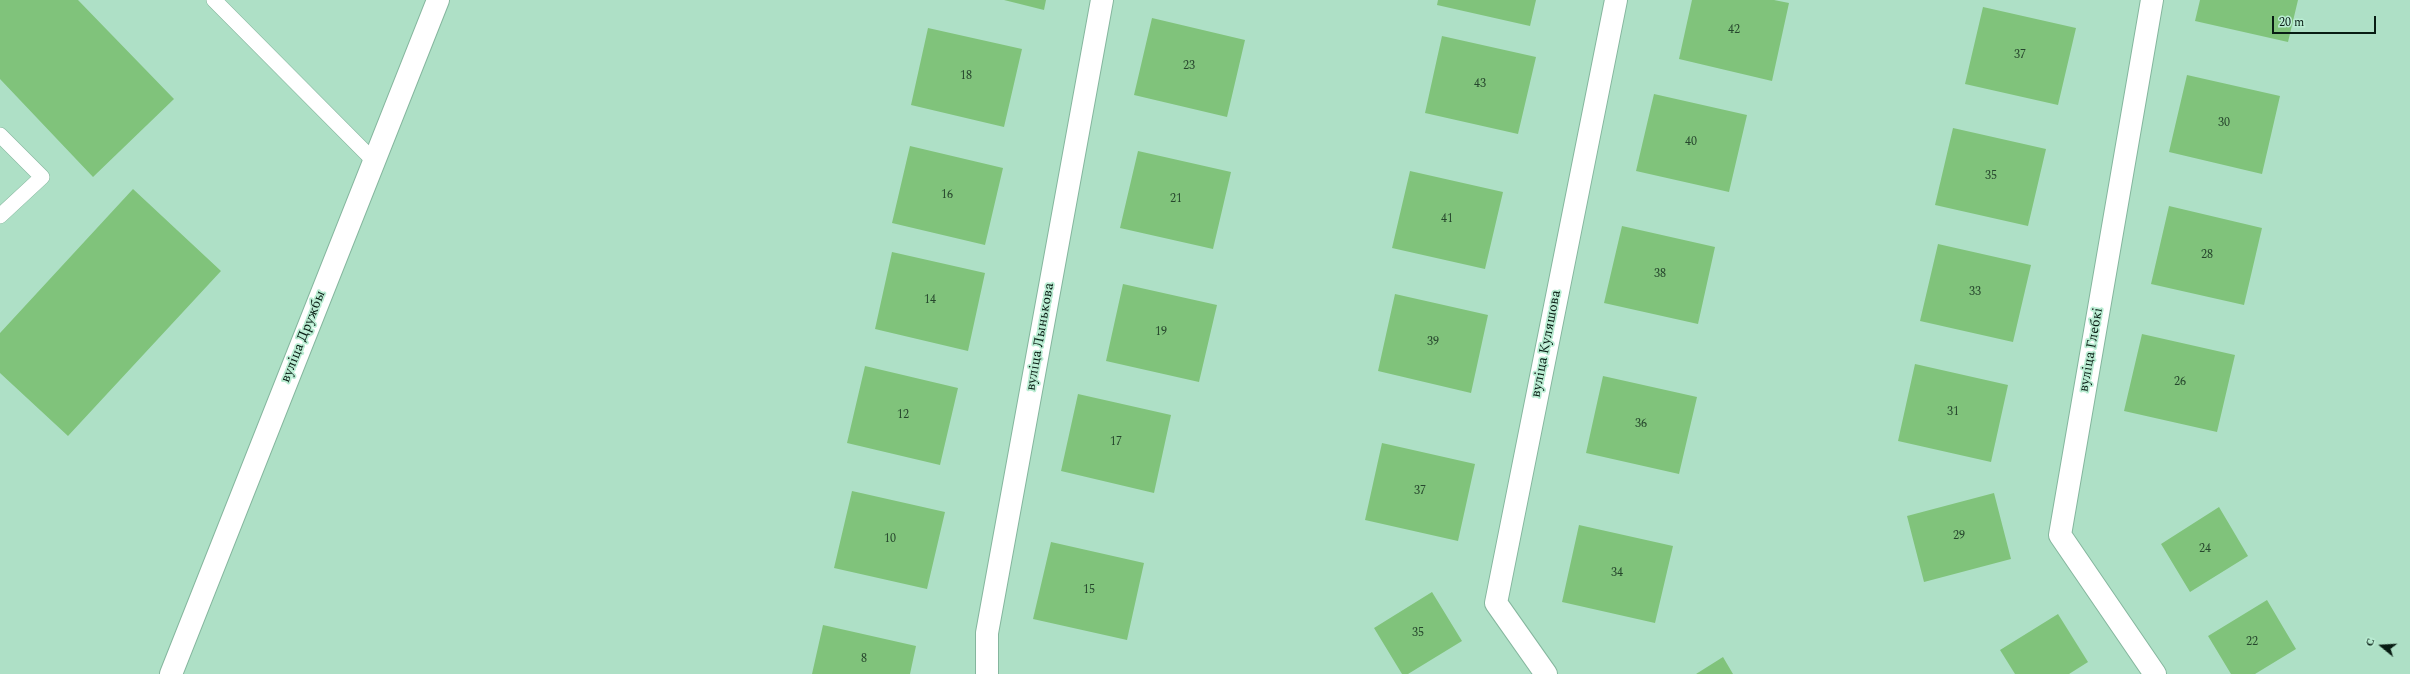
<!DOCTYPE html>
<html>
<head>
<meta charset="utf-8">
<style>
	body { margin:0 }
	#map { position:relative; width:2410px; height:674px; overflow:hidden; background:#aee0c6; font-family:Spectral,serif }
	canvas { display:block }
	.north { position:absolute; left:2362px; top:626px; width:40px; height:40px; -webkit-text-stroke:3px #baedd3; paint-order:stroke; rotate:288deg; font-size:11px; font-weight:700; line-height:16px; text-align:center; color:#081c13 }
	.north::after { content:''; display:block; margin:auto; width:14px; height:18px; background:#081c13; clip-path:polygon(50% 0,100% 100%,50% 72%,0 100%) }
	.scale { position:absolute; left:2272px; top:16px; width:104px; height:18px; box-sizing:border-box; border:2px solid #081c13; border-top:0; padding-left:5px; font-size:12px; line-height:14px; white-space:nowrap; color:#081c13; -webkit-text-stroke:3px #baedd3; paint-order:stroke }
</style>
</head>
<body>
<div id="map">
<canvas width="2410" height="674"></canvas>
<div class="north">С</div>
<div class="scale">20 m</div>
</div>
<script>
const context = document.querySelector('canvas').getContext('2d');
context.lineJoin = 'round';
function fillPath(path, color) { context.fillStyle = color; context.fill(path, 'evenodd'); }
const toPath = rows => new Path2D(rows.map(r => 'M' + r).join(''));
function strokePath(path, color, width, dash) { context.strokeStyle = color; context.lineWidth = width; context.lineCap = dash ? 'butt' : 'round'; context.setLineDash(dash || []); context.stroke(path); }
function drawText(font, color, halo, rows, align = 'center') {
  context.font = font + ' Spectral,serif'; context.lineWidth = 3.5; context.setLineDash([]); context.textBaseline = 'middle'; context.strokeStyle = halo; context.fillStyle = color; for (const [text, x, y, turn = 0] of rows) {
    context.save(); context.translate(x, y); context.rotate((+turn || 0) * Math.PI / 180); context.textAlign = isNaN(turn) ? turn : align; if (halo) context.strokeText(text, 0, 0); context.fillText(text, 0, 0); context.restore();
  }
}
fillPath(toPath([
	[0,0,78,0,174,99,93,177,0,79],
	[1004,0,1046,0,1044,10],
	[1438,0,1536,0,1530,26,1437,5],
	[1692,0,1774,0,1789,3,1772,81,1679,59],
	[2200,0,2298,0,2288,42,2195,21],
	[1983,7,2076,28,2058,105,1965,84],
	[1152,18,1245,40,1227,117,1134,95],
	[928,28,1022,49,1004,127,911,105],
	[1442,36,1536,57,1518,134,1425,113],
	[2187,75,2280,96,2262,174,2169,152],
	[1654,94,1747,115,1729,192,1636,171],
	[1953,128,2046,149,2028,226,1935,205],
	[910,146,1003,168,985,245,892,223],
	[1138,151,1231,172,1213,249,1120,228],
	[1410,171,1503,192,1485,269,1392,248],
	[133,189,221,271,68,436,0,373,0,333],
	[2169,206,2262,228,2244,305,2151,284],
	[1622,226,1715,247,1698,324,1604,303],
	[1938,244,2031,265,2013,342,1920,321],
	[892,252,985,273,968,351,875,329],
	[1123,284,1217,305,1199,382,1106,361],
	[1395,294,1488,315,1471,393,1378,371],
	[2142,334,2235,355,2217,432,2124,411],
	[1915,364,2008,385,1991,462,1898,441],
	[865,366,958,388,940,465,847,443],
	[1603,376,1697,397,1679,474,1586,453],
	[1078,394,1171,415,1154,493,1061,471],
	[1382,443,1475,464,1458,541,1365,520],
	[852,491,945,512,927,589,834,568],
	[1994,493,2011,559,1924,582,1907,516],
	[2219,507,2248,556,2190,592,2161,544],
	[1579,525,1673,546,1655,623,1562,602],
	[1051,542,1144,563,1127,640,1033,619],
	[1432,592,1462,641,1408,674,1402,674,1374,628],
	[2267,600,2296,649,2255,674,2231,674,2208,636],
	[2058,614,2088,662,2069,674,2015,674,2000,650],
	[823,625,916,646,910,674,812,674],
	[1723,657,1733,674,1696,674]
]), '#80c37b');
const service = toPath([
	[214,0,374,161],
	[0,135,42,177,0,216]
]);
const minor = toPath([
	[2152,0,2060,535,2155,674],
	[171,674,438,0],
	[987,674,987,633,1102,0],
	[1546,674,1496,603,1616,0]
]);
strokePath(service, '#85b69e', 16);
strokePath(minor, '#85b69e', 24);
strokePath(service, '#fff', 15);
strokePath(minor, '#fff', 22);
drawText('12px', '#26462d', null, [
	["42",1734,31],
	["37",2020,56],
	["23",1189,67],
	["18",966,77],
	["43",1480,85],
	["30",2224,124],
	["40",1691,143],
	["35",1991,177],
	["16",947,196],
	["21",1176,200],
	["41",1447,220],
	["28",2207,256],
	["38",1660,275],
	["33",1975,293],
	["14",930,301],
	["19",1161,333],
	["39",1433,343],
	["26",2180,383],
	["31",1953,413],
	["12",903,416],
	["36",1641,425],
	["17",1116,443],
	["37",1420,492],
	["29",1959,537],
	["10",890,540],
	["24",2205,550],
	["34",1617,574],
	["15",1089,591],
	["35",1418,634],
	["22",2252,643],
	["8",864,660]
]);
drawText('14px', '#081c13', '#baedd3', [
	["вуліца Дружбы",304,337,-68],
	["вуліца Лынькова",1041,337,-80],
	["вуліца Куляшова",1547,344,-79],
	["вуліца Глебкі",2092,350,-80]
]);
</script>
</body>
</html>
